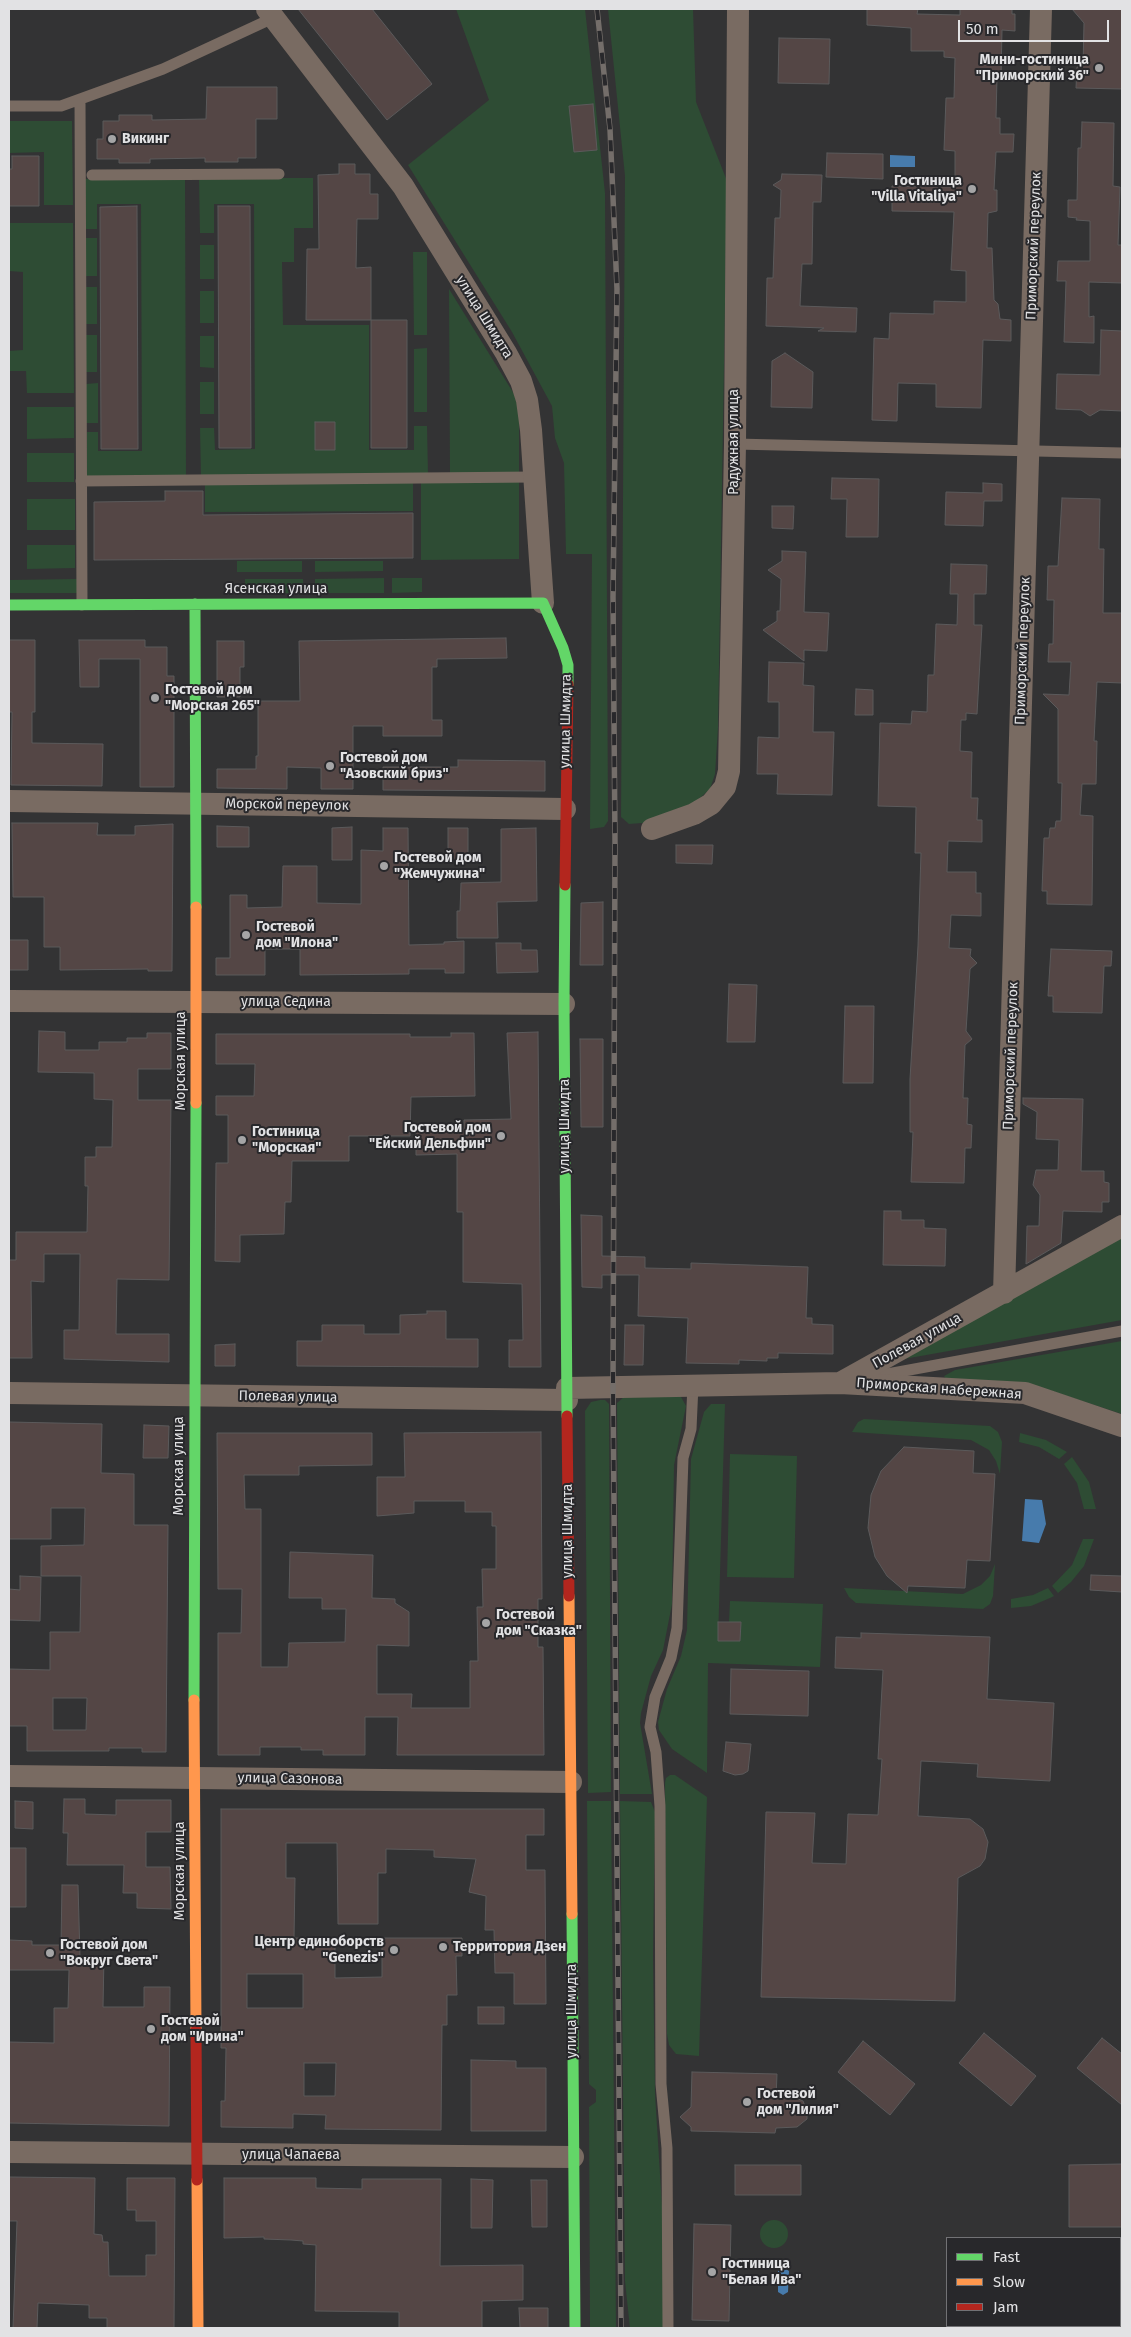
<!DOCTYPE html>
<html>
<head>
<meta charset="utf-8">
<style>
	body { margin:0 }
	#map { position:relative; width:1131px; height:2337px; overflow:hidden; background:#333334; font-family:"Fira Sans",sans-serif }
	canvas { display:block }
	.frame { position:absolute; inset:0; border:10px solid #e2e2e4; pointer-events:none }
	.legend { position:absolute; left:946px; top:2237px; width:175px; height:90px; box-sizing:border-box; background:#28282b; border:1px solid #727275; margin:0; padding:6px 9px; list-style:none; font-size:15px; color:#e2e2e4 }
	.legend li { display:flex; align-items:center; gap:10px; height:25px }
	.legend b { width:25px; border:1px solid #727275 }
	.scale { position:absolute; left:958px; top:20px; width:151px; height:22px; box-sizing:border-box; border:2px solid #e2e2e4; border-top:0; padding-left:6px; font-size:15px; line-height:18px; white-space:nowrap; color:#e2e2e4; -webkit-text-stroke:4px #28282b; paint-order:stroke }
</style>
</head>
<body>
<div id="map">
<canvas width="1131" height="2337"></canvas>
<div class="frame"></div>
<ul class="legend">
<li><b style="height:6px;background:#63d668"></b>Fast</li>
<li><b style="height:6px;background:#ff974d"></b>Slow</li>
<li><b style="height:6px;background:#b3261e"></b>Jam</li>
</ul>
<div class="scale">50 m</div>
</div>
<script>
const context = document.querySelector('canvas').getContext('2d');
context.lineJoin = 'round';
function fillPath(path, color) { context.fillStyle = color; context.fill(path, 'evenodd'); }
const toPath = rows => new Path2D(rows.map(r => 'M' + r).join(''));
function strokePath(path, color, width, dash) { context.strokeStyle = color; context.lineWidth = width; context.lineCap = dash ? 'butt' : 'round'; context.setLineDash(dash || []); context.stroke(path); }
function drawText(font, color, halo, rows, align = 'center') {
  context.font = font + ' "Fira Sans",sans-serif'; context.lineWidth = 4; context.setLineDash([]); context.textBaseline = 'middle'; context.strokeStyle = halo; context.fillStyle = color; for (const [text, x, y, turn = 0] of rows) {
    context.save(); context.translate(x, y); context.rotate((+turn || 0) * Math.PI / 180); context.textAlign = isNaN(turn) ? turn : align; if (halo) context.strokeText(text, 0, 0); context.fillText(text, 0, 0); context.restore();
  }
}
fillPath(toPath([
	[456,9,585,9,605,193,608,821,604,827,590,829,592,554,566,554,564,463,555,438,552,406,512,332,408,165,489,100],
	[608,9,693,9,696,102,727,181,718,728,715,774,710,789,692,805,655,822,629,824,621,817,625,176],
	[9,121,72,121,73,205,44,205,44,152,9,153,9,166],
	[199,178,313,178,313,228,294,228,294,262,282,262,283,325,369,325,369,450,414,450,414,426,427,426,428,474,201,476,200,428,214,428,215,450,255,449,254,204,214,204,214,233,200,233],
	[85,179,185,179,186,476,87,476,87,432,98,432,98,451,142,451,141,204,97,204,97,229,86,229],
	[9,223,73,223,74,393,27,393,26,371,9,371,9,351,23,350,23,272,9,271],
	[86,238,97,238,97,276,86,276],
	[200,245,214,245,214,279,200,279],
	[413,252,427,252,427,335,414,335],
	[86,287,97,287,97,324,86,324],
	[449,289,519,402,519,473,450,474],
	[200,291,214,291,214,323,200,323],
	[86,335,97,335,97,372,86,372],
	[200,336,214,336,214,368,200,367],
	[427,348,427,412,414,412,414,349],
	[200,382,214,382,214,414,200,414],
	[98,383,98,423,86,423,86,384],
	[27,407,74,407,74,438,27,439],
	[27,453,74,453,74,482,27,482],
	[519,481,519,559,421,560,421,482],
	[413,482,413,511,205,512,205,483],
	[27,499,75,499,75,530,27,530],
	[27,545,75,545,75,568,27,569],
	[237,561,302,561,302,572,237,572],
	[315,561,383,561,383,571,315,572],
	[384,578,384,593,315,593,315,579],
	[392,578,422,578,422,592,392,593],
	[77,579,77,593,9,593,9,580],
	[245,579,303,579,303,593,245,594],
	[1122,1236,1122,1320,904,1359],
	[1122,1341,1122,1414,1033,1385,946,1379,944,1376,955,1370],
	[680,1395,686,1406,674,1465,672,1604,663,1650,651,1676,641,1713,640,1723,652,1794,620,1794,617,1403,625,1396],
	[600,1400,605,1400,609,1404,611,1792,588,1793,585,1411,591,1402],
	[711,1404,725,1404,718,1641,740,1641,741,1622,729,1622,730,1601,823,1604,820,1667,708,1663,707,1773,672,1749,659,1730,658,1722,667,1689,681,1656,687,1630,691,1459,704,1412],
	[864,1419,990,1426,998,1432,1002,1442,1000,1474,996,1461,989,1450,971,1440,852,1432,858,1422],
	[1020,1433,1046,1440,1067,1452,1059,1459,1039,1447,1019,1442],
	[730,1454,797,1456,794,1578,727,1577],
	[1072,1457,1089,1482,1096,1509,1084,1509,1077,1483,1064,1464],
	[1083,1539,1094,1539,1084,1566,1071,1582,1058,1593,1052,1586,1072,1565],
	[995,1564,993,1596,990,1604,983,1609,856,1603,849,1597,844,1588,963,1594,981,1585,990,1576],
	[1048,1588,1054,1596,1050,1598,1031,1606,1011,1608,1011,1599,1033,1595],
	[670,1775,675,1775,707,1797,699,2056,676,2054,669,2045,667,2034,665,1783,666,1778],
	[587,1801,611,1801,616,2328,590,2328,589,2107,596,2102,596,2090,589,2084],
	[620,1801,651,1802,655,1812,653,1956,655,2094,664,2238,664,2328,630,2328,625,2281],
	'760 2234a14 14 0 1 1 28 0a14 14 0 1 1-28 0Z'
]), '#2e4c34');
fillPath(toPath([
	[890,155,915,156,915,167,890,167],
	[1025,1499,1042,1500,1046,1524,1039,1543,1022,1541],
	[786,2269,789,2271,788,2292,783,2295,778,2292,778,2271]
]), '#477bac');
const building = toPath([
	[298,9,372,9,432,84,387,120,298,9],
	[867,9,918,9,917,14,960,15,960,9,1012,9,1012,14,1015,14,1015,31,1002,30,1001,78,997,78,996,118,1000,118,1000,134,1014,134,1013,152,996,152,994,190,997,190,997,211,988,213,987,248,992,248,994,300,998,304,1000,319,1011,320,1011,341,983,340,981,408,936,407,936,384,898,383,897,421,872,420,874,338,889,339,890,313,934,314,934,301,966,302,966,271,951,270,954,212,892,211,892,186,955,187,955,151,944,150,946,98,954,98,955,58,944,57,944,51,911,51,911,28,867,25,867,9],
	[1072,9,1122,9,1122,89,1076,88,1077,67,1083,67,1084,23,1072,9],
	[779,38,830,39,829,84,778,83,779,38],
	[207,87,277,87,277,119,256,119,256,158,238,158,238,162,205,162,205,158,150,159,150,163,119,163,119,159,97,159,97,139,103,139,103,121,119,121,119,115,152,115,152,120,206,119,207,87],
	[593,104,597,150,574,152,569,106,593,104],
	[1082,122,1114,123,1113,186,1120,187,1118,245,1122,245,1122,283,1089,282,1089,317,1094,316,1094,343,1064,342,1066,281,1057,281,1058,261,1090,261,1090,221,1076,220,1077,218,1068,217,1068,200,1077,200,1078,148,1081,148,1082,122],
	[827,153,883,154,883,179,826,177,827,153],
	[12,156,39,156,39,206,9,206,9,169,12,169,12,156],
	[339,164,355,164,355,174,370,174,370,194,378,194,378,219,357,219,356,268,371,267,371,320,407,320,407,448,371,448,371,320,306,320,307,249,319,249,318,175,339,174,339,164],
	[782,174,822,175,821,202,813,202,812,264,802,264,800,306,857,308,856,332,818,331,824,328,766,326,767,278,773,278,775,218,780,218,781,190,773,185,781,180,782,174],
	[137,206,138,449,101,449,100,207,137,206],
	[218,206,250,206,251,448,219,448,218,206],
	[1101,330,1122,331,1122,411,1100,410,1090,416,1081,410,1056,409,1057,374,1100,375,1101,330],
	[785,353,813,372,812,408,771,407,772,361,785,353],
	[315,422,335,422,335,450,315,450,315,422],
	[832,478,879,479,878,537,846,537,847,499,831,499,832,478],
	[983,483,1002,484,1002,501,984,501,983,526,945,525,946,492,983,493,983,483],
	[165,491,203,491,203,515,413,513,413,558,94,560,94,502,165,501,165,491],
	[1062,498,1100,499,1099,549,1104,549,1103,613,1122,613,1122,683,1097,682,1094,741,1097,741,1096,784,1082,784,1080,815,1093,816,1092,905,1047,904,1047,891,1042,891,1044,838,1049,838,1050,828,1055,828,1056,821,1061,821,1062,783,1058,783,1058,709,1043,694,1069,695,1071,662,1048,662,1049,644,1053,644,1054,600,1047,600,1048,566,1058,566,1062,498],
	[772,506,794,506,793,529,772,528,772,506],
	[782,551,806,552,804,612,829,613,827,651,804,650,804,661,763,630,777,621,777,611,780,611,781,579,768,570,782,561,782,551],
	[951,564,987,565,986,594,974,594,974,625,982,625,977,714,966,713,966,720,961,720,960,751,972,752,971,798,978,798,977,820,982,820,982,842,948,841,947,872,976,872,976,893,981,893,981,916,951,915,949,948,971,949,970,956,977,963,970,969,966,1031,972,1039,965,1045,963,1098,968,1098,967,1124,972,1125,971,1148,965,1148,964,1183,911,1182,913,1132,910,1132,910,1079,918,946,921,853,915,853,916,807,878,806,880,723,911,724,912,711,927,712,928,675,934,675,936,624,957,625,958,594,950,594,951,564],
	[506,638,507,658,437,659,437,667,432,667,432,720,442,720,442,736,383,736,383,726,353,726,353,789,321,789,321,768,287,767,287,789,217,788,217,769,256,769,256,756,258,756,258,701,300,701,299,641,506,638],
	[9,640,35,640,35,712,32,712,32,743,103,744,102,786,11,785,12,712,9,712,9,640],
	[79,640,145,640,145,647,167,647,167,676,174,676,174,787,140,787,140,659,99,659,99,687,80,687,79,640],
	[217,641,244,641,244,667,240,667,240,697,217,697,217,641],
	[769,662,804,663,803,685,814,686,813,732,834,732,832,795,777,794,778,774,757,774,758,737,779,738,779,702,768,702,769,662],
	[856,689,873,690,873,715,855,715,856,689],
	[458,760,545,761,545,791,383,790,383,767,458,767,458,760],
	[12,823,98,823,97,835,135,835,135,826,173,824,172,971,148,971,148,969,60,970,60,947,44,947,44,897,13,897,12,823],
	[217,826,249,827,249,847,217,847,217,826],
	[352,827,352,860,332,860,332,828,352,827],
	[383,828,408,828,409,945,444,944,444,942,464,941,464,973,445,973,445,969,409,969,409,974,300,975,300,949,265,949,265,975,216,975,216,958,230,958,230,895,247,895,247,908,282,907,283,866,317,866,317,903,361,904,361,850,383,851,383,828],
	[448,828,468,828,468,862,448,862,448,828],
	[536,828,537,901,497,902,498,938,457,938,457,911,460,911,461,883,501,882,501,829,536,828],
	[676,845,713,845,712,864,676,863,676,845],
	[603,902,603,965,580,965,581,903,603,902],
	[9,940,28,940,28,970,9,970,9,940],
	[496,943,521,943,521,950,537,950,538,972,497,973,496,943],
	[1051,949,1112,951,1111,966,1104,966,1102,1013,1053,1012,1053,996,1048,996,1051,949],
	[729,984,757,985,755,1042,727,1042,729,984],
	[845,1006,874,1006,873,1083,843,1083,845,1006],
	[39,1031,65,1032,65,1050,99,1050,99,1042,127,1042,127,1038,147,1038,147,1033,171,1033,171,1069,138,1069,138,1100,171,1100,169,1280,117,1279,116,1334,169,1334,169,1362,64,1359,64,1330,79,1330,80,1254,44,1254,44,1282,31,1281,32,1358,9,1358,9,1260,16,1260,16,1232,87,1232,88,1186,85,1186,85,1157,96,1157,96,1147,112,1147,113,1100,94,1099,94,1073,38,1072,39,1031],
	[538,1032,541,1367,509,1367,509,1340,523,1340,522,1284,463,1282,463,1212,457,1212,457,1154,416,1155,416,1130,464,1129,464,1120,511,1119,507,1033,538,1032],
	[451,1033,474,1033,475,1096,411,1097,410,1136,349,1136,349,1161,292,1161,291,1202,285,1202,284,1234,240,1235,240,1262,215,1261,216,1163,228,1163,228,1115,216,1115,216,1096,254,1096,255,1064,216,1064,216,1034,410,1034,410,1037,451,1037,451,1033],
	[580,1039,603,1039,603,1127,581,1127,580,1039],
	[1023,1098,1083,1099,1081,1171,1104,1171,1104,1182,1109,1183,1109,1202,1102,1202,1102,1212,1063,1211,1061,1243,1026,1264,1027,1226,1039,1226,1040,1195,1033,1185,1036,1170,1058,1170,1059,1140,1036,1139,1037,1112,1023,1104,1023,1098],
	[884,1211,901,1211,901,1220,924,1220,924,1228,946,1229,945,1266,883,1265,884,1211],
	[581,1215,602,1216,602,1256,645,1257,645,1268,691,1269,691,1263,808,1267,806,1318,812,1318,812,1324,833,1325,833,1354,778,1353,778,1358,767,1358,767,1361,739,1360,739,1364,686,1363,688,1318,638,1316,639,1275,602,1275,602,1288,582,1287,581,1215],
	[427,1311,446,1311,446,1339,478,1339,478,1367,297,1366,297,1341,322,1341,322,1325,364,1325,364,1334,400,1334,400,1315,427,1314,427,1311],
	[625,1325,644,1325,643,1365,624,1365,625,1325],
	[235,1344,235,1366,215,1366,215,1345,235,1344],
	[9,1422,102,1424,101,1473,134,1474,134,1525,168,1525,166,1752,142,1752,142,1748,109,1748,109,1751,27,1751,27,1726,9,1726,9,1669,50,1670,50,1632,80,1632,81,1576,41,1576,41,1546,84,1545,85,1508,51,1508,51,1539,9,1539,9,1422],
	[53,1698,87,1698,86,1730,53,1730,53,1698],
	[144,1425,169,1426,168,1458,143,1458,144,1425],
	[541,1432,542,1599,538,1599,538,1647,543,1647,544,1755,397,1755,398,1717,365,1717,365,1755,323,1755,323,1750,301,1750,301,1747,260,1747,260,1755,218,1755,218,1633,241,1633,242,1589,218,1589,217,1433,372,1433,372,1465,299,1466,299,1475,244,1475,245,1509,261,1509,261,1667,288,1667,289,1643,345,1642,346,1609,322,1609,322,1598,289,1598,290,1552,373,1555,372,1598,395,1599,395,1603,409,1612,409,1646,377,1645,377,1694,412,1694,411,1708,470,1708,470,1661,478,1661,477,1607,483,1607,482,1569,496,1569,496,1526,492,1526,492,1512,465,1512,465,1501,414,1501,414,1513,377,1516,377,1477,405,1477,404,1433,541,1432],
	[904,1447,974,1451,973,1473,995,1474,990,1561,967,1560,965,1588,908,1586,907,1593,887,1576,875,1557,868,1528,871,1495,881,1471,904,1447],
	[1091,1575,1122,1576,1122,1592,1090,1590,1091,1575],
	[20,1576,41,1577,40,1621,9,1620,9,1589,20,1590,20,1576],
	[718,1622,741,1622,740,1641,718,1641,718,1622],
	[861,1633,990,1637,987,1699,1054,1703,1050,1781,977,1777,978,1764,921,1761,918,1816,970,1819,983,1829,988,1842,985,1859,980,1866,958,1878,955,2001,761,1997,766,1812,815,1813,812,1863,846,1864,848,1814,878,1815,882,1759,878,1759,883,1670,835,1668,836,1637,861,1638,861,1633],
	[731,1669,809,1671,808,1716,730,1714,731,1669],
	[726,1742,751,1744,748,1771,743,1774,735,1775,723,1771,726,1742],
	[64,1799,85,1799,85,1814,116,1815,116,1800,171,1800,171,1832,146,1832,146,1867,170,1867,171,1909,137,1908,137,1893,123,1893,124,1865,67,1865,68,1833,63,1833,64,1799],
	[15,1801,33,1802,33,1829,15,1828,15,1801],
	[221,1809,544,1809,544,1835,526,1835,526,1870,545,1870,546,2004,514,2004,514,1973,495,1973,494,1930,485,1930,486,1896,469,1892,476,1859,434,1857,434,1850,386,1849,386,1873,378,1873,378,1924,338,1924,337,1843,286,1843,286,1878,295,1878,294,1938,335,1939,335,1978,382,1977,382,1938,462,1938,462,1956,456,1956,457,1995,447,1995,447,2025,442,2025,441,2130,325,2129,326,2115,293,2114,293,2128,221,2127,221,2101,225,2101,226,2048,221,2048,221,1809],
	[247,1974,303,1974,303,2008,247,2008,247,1974],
	[304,2063,336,2063,335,2096,304,2096,304,2063],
	[9,1848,26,1848,26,1907,9,1907,9,1848],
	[62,1885,78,1885,80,1957,104,1957,103,2007,144,2007,144,1987,170,1987,169,2126,9,2123,9,2042,54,2043,54,2008,68,2008,69,1970,9,1970,9,1940,32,1941,32,1945,61,1945,62,1885],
	[478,2007,504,2007,504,2024,478,2024,478,2007],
	[984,2033,1036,2076,1011,2106,959,2063,984,2033],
	[1102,2038,1122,2054,1122,2105,1077,2068,1102,2038],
	[863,2041,915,2084,890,2115,838,2072,863,2041],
	[471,2060,516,2061,516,2068,546,2068,546,2131,471,2131,471,2060],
	[692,2072,777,2074,776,2098,796,2098,803,2101,807,2111,807,2119,797,2127,776,2128,775,2133,691,2131,691,2127,680,2117,691,2107,692,2072],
	[1122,2164,1122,2227,1069,2227,1069,2165,1122,2164],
	[735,2165,801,2165,801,2195,735,2195,735,2165],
	[9,2177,95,2178,94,2234,102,2235,103,2242,108,2242,109,2276,146,2276,146,2255,156,2255,156,2221,136,2221,136,2210,127,2210,127,2178,175,2178,174,2328,107,2328,107,2318,89,2318,89,2305,38,2303,37,2328,13,2328,17,2221,9,2221,9,2177],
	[224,2178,316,2178,316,2188,362,2189,362,2179,441,2179,440,2266,523,2265,523,2300,482,2301,482,2328,399,2328,399,2312,315,2311,316,2245,303,2244,303,2241,291,2240,264,2239,264,2237,224,2238,224,2178],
	[471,2179,493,2180,492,2228,471,2228,471,2179],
	[531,2180,547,2180,547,2227,532,2227,531,2180],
	[694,2224,731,2225,729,2321,692,2320,694,2224],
	[519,2308,548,2308,548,2328,520,2328,519,2308]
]);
fillPath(building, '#544645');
strokePath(building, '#5b5a5b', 1);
strokePath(toPath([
	[80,99,82,605],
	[9,106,61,106,163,69,273,18],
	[92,175,279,174],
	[735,444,1122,453],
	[81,481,534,477],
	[871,1377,1122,1331],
	[668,2328,667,2148,661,2084,660,1806,656,1752,650,1727,655,1697,671,1658,677,1628,683,1458,691,1429,693,1385]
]), '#796b62', 11);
strokePath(toPath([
	[267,9,403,186,506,353,521,381,527,400,531,430,543,603],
	[9,801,565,809],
	[652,829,694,814,711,804,725,787,729,771,735,444,738,9],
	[9,1001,564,1004],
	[1004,1293,1041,9],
	[840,1383,1122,1226],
	[567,1388,840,1383,1025,1393,1122,1426],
	[9,1393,567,1400],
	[9,1776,571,1782],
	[9,2152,573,2157]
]), '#796b62', 22);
strokePath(toPath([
	[195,604,196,907],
	[9,605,543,603,563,648,568,665,568,684],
	[565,885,564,1004,567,1416],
	[194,1700,196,1103],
	[572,1914,575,2328]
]), '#63d668', 11);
strokePath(toPath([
	[196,1103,196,907],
	[569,1596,572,1914],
	[194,1700,196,2030],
	[197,2180,198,2328]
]), '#ff974d', 11);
strokePath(toPath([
	[565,885,568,684],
	[567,1416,569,1596],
	[196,2030,197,2180]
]), '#b3261e', 11);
const rail = toPath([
	[597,9,610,129,617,289,613,597,615,843,613,1386,621,2328]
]);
strokePath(rail, '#746e6a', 5.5);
strokePath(rail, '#28282b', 4, [11]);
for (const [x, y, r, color] of [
	[1099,68,5,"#a5a5a6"],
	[112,139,5,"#a5a5a6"],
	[972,189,5,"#a5a5a6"],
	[155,698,5,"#a5a5a6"],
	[330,766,5,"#a5a5a6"],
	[384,866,5,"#a5a5a6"],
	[246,935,5,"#a5a5a6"],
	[501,1136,5,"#a5a5a6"],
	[242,1140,5,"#a5a5a6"],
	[486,1623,5,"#a5a5a6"],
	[443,1947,5,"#a5a5a6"],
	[394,1950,5,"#a5a5a6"],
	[50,1953,5,"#a5a5a6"],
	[151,2029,5,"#a5a5a6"],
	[747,2102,5,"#a5a5a6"],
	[712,2272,5,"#a5a5a6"]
]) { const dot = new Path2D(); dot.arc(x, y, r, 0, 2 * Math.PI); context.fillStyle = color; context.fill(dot); strokePath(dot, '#28282b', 2); }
drawText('bold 14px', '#e2e2e4', '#28282b', [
	["Мини-гостиница",1089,60,"right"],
	["\"Приморский 36\"",1089,76,"right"],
	["Викинг",122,139],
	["Гостиница",962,181,"right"],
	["\"Villa Vitaliya\"",962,197,"right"],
	["Гостевой дом",165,690],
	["\"Морская 265\"",165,706],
	["Гостевой дом",340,758],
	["\"Азовский бриз\"",340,774],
	["Гостевой дом",394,858],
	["\"Жемчужина\"",394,874],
	["Гостевой",256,927],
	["дом \"Илона\"",256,943],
	["Гостевой дом",491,1128,"right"],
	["\"Ейский Дельфин\"",491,1144,"right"],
	["Гостиница",252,1132],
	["\"Морская\"",252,1148],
	["Гостевой",496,1615],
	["дом \"Сказка\"",496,1631],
	["Центр единоборств",384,1942,"right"],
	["\"Genezis\"",384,1958,"right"],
	["Гостевой дом",60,1945],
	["\"Вокруг Света\"",60,1961],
	["Территория Дзен",453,1947],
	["Гостевой",161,2021],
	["дом \"Ирина\"",161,2037],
	["Гостевой",757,2094],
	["дом \"Лилия\"",757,2110],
	["Гостиница",722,2264],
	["\"Белая Ива\"",722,2280]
], 'left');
drawText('14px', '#e2e2e4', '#28282b', [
	["Приморский переулок",1034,246,-88],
	["улица Шмидта",484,317,58],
	["Радужная улица",734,442,-90],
	["Ясенская улица",276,589],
	["Приморский переулок",1023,651,-88],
	["улица Шмидта",566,721,-89],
	["Морской переулок",287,805,1],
	["улица Седина",286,1002],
	["Приморский переулок",1011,1056,-88],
	["Морская улица",181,1061,-90],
	["улица Шмидта",565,1126,-90],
	["Полевая улица",917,1341,-29],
	["Приморская набережная",939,1389,4],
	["Полевая улица",288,1397,1],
	["Морская улица",179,1466,-90],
	["улица Шмидта",568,1531,-90],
	["улица Сазонова",290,1779,1],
	["Морская улица",180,1871,-90],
	["улица Шмидта",572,2011,-90],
	["улица Чапаева",291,2155]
]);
</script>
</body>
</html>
